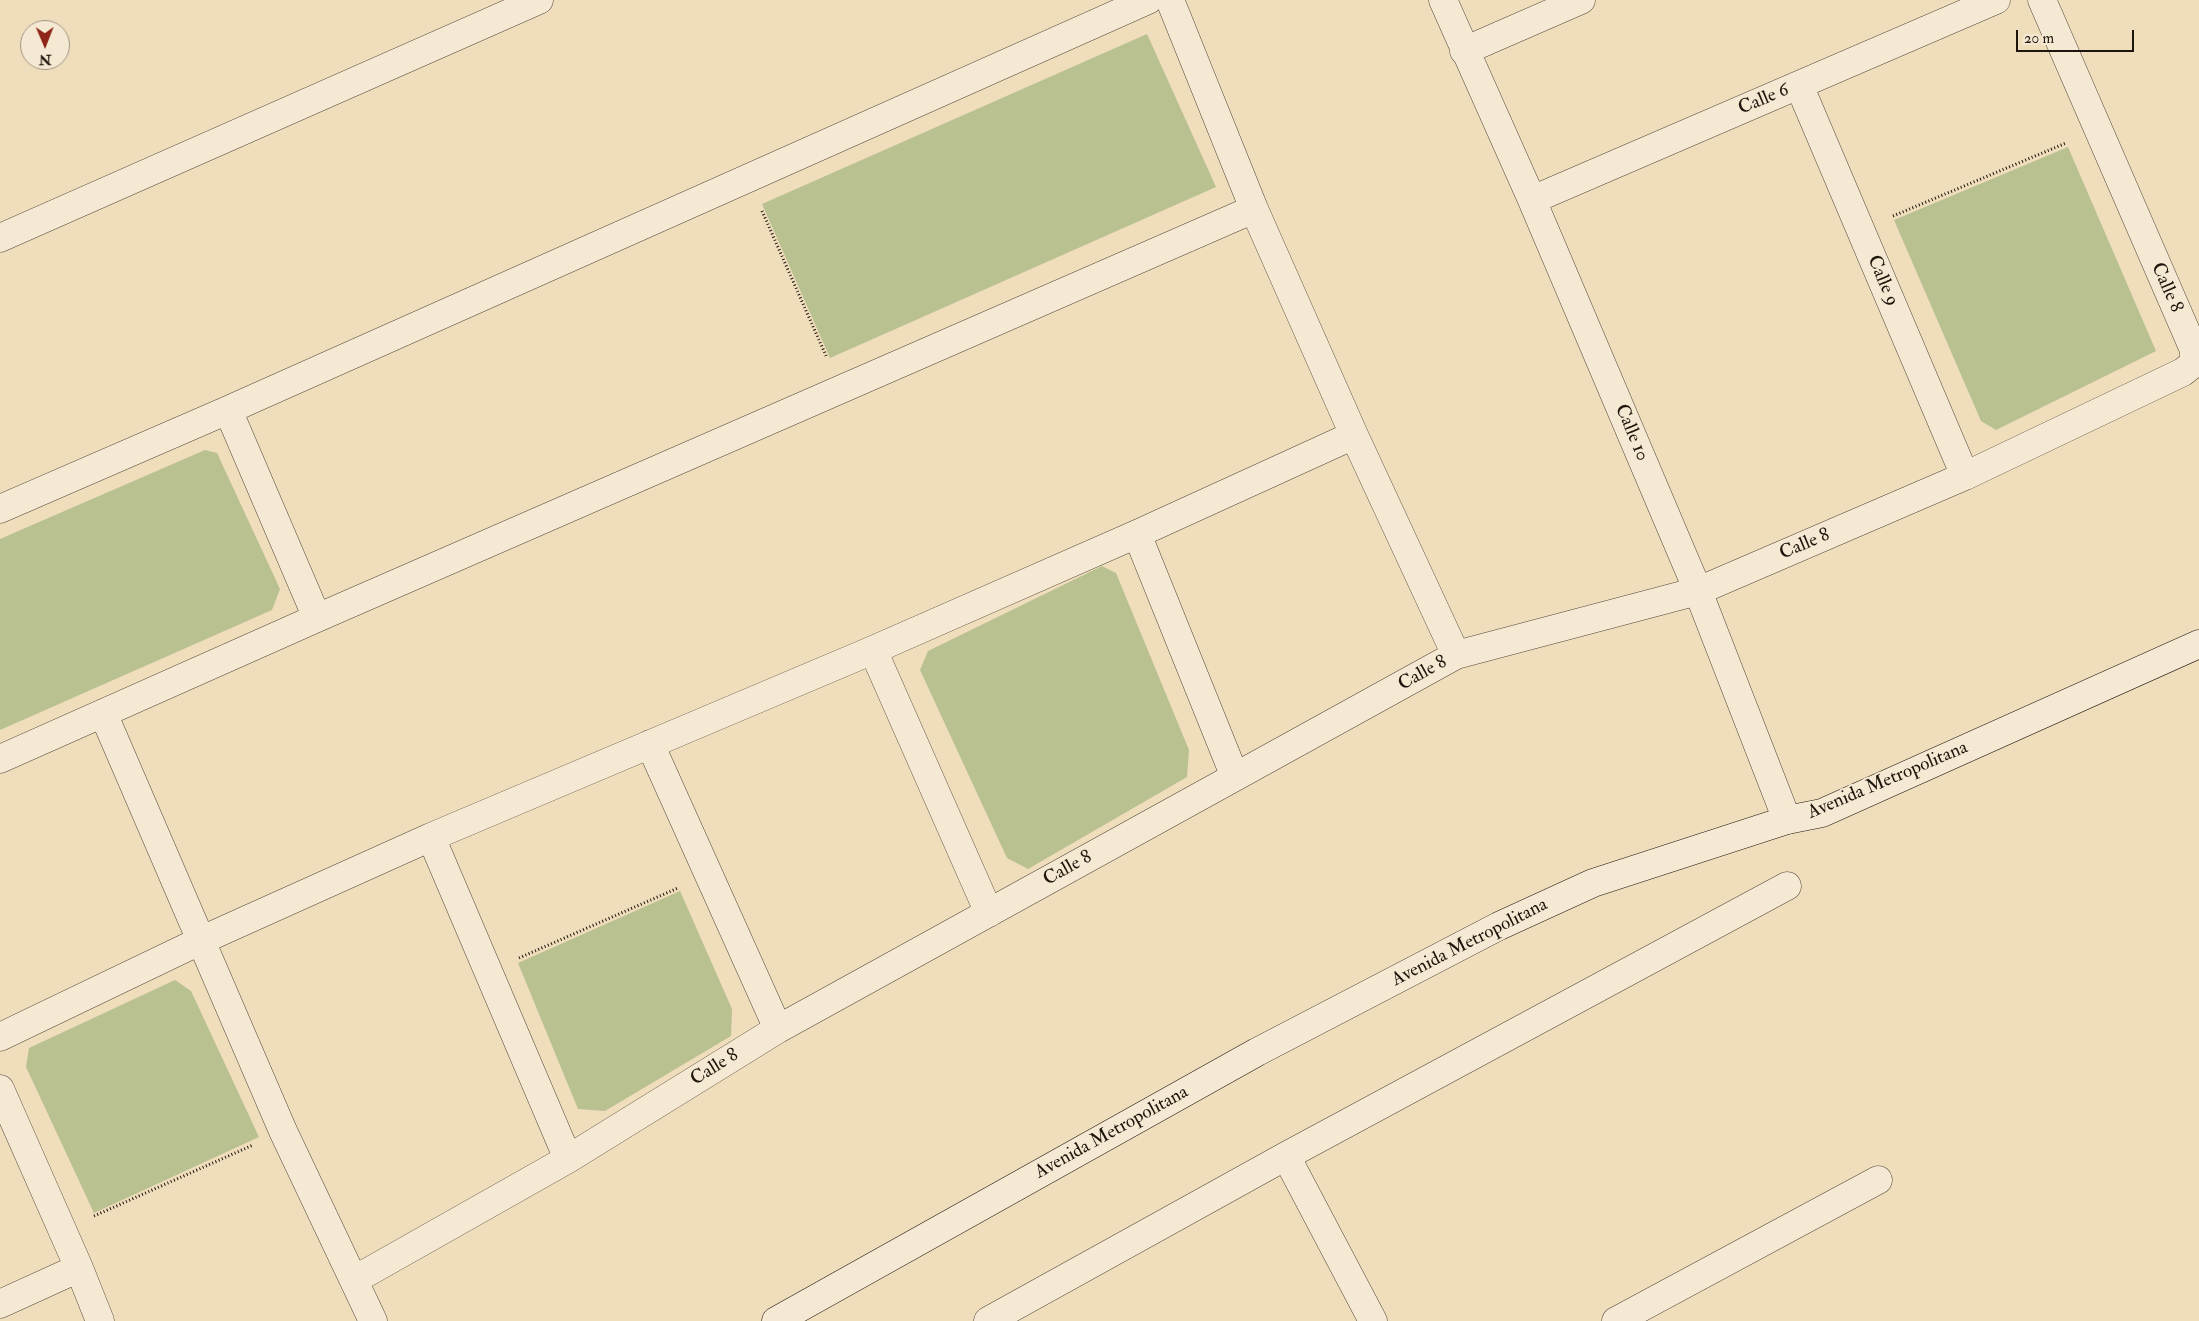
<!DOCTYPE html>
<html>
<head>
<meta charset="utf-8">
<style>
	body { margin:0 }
	#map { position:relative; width:2199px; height:1321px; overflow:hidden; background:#efddbc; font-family:"IM FELL Double Pica",serif }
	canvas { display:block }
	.north { position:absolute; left:20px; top:20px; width:50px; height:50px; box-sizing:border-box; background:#f5e9d3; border:1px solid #9f9584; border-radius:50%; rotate:179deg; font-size:14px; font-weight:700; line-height:20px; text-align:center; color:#1e160d }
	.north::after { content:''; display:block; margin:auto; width:18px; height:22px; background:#8f2418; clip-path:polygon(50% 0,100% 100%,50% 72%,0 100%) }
	.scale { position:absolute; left:2016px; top:30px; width:118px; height:22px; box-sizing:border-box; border:2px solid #1e160d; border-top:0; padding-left:6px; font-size:15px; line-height:18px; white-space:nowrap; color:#1e160d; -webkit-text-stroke:4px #f5e9d3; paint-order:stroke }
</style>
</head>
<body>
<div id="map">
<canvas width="2199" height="1321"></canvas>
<div class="north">N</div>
<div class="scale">20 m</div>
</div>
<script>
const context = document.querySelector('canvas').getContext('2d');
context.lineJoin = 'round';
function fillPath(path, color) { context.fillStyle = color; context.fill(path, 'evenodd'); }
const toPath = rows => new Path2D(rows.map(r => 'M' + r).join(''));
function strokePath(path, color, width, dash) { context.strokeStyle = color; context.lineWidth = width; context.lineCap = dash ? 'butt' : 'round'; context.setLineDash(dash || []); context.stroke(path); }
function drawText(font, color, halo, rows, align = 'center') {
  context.font = font + ' "IM FELL Double Pica",serif'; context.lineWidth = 4; context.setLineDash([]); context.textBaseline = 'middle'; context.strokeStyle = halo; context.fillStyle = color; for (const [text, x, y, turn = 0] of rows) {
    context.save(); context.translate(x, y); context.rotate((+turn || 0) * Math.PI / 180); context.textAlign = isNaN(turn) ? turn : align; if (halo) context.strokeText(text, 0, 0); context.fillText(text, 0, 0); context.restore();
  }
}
fillPath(toPath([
	[1147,34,1216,187,830,358,762,204],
	[2068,147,2156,351,1996,430,1981,421,1894,220],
	[205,450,217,453,280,589,272,610,0,730,0,539],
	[1102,566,1116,573,1189,750,1187,777,1028,869,1007,858,920,670,928,651],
	[680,891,732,1009,731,1036,605,1111,578,1109,518,963],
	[175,980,191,991,259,1137,94,1213,26,1067,29,1048]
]), '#b9c191');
const street = toPath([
	[1170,0,1254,209,1354,435,1456,655],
	[1443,0,1532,200,1698,591,1787,820],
	[1464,51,1581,0],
	[1799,85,1965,476],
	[1532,200,1996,0],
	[0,238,539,0],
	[228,410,1148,0],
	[0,509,228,410,317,618],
	[1137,534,1235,777],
	[873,650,989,913],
	[103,713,283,1131,373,1321],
	[650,744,778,1029],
	[0,759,317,618,1254,209],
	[431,837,568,1159],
	[0,1037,202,940,431,837,873,650,1137,534,1354,435],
	[0,1089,79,1268,100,1321],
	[1286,1156,1373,1321],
	[354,1280,568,1159,778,1029,1456,655,1698,591,1965,476,2183,372,2194,363,2194,350,2042,0],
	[0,1304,79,1268],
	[988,1321,1286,1156,1787,886],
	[1616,1321,1878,1180]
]);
const secondary = toPath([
	[776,1321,1257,1052,1499,926,1593,883,1787,820,1822,813,2199,644]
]);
strokePath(street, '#524839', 29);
strokePath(secondary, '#1e160d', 29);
strokePath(toPath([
	[762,211,827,358],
	[1893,216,2066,143],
	[519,958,678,888],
	[94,1216,253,1145]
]), '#1e160d', 3, [1, 2.5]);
strokePath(street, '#f5e9d3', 28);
strokePath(secondary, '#f5e9d3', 28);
drawText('19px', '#1e160d', '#f5e9d3', [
	["Calle 6",1764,100,-23],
	["Calle 9",1882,281,67],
	["Calle 8",2166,288,66],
	["Calle 10",1631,433,67],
	["Calle 8",1805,545,-23],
	["Calle 8",1423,674,-29],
	["Avenida Metropolitana",1888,781,-23],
	["Calle 8",1068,869,-29],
	["Avenida Metropolitana",1470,943,-27],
	["Calle 8",715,1068,-32],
	["Avenida Metropolitana",1112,1133,-29]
]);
</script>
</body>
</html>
